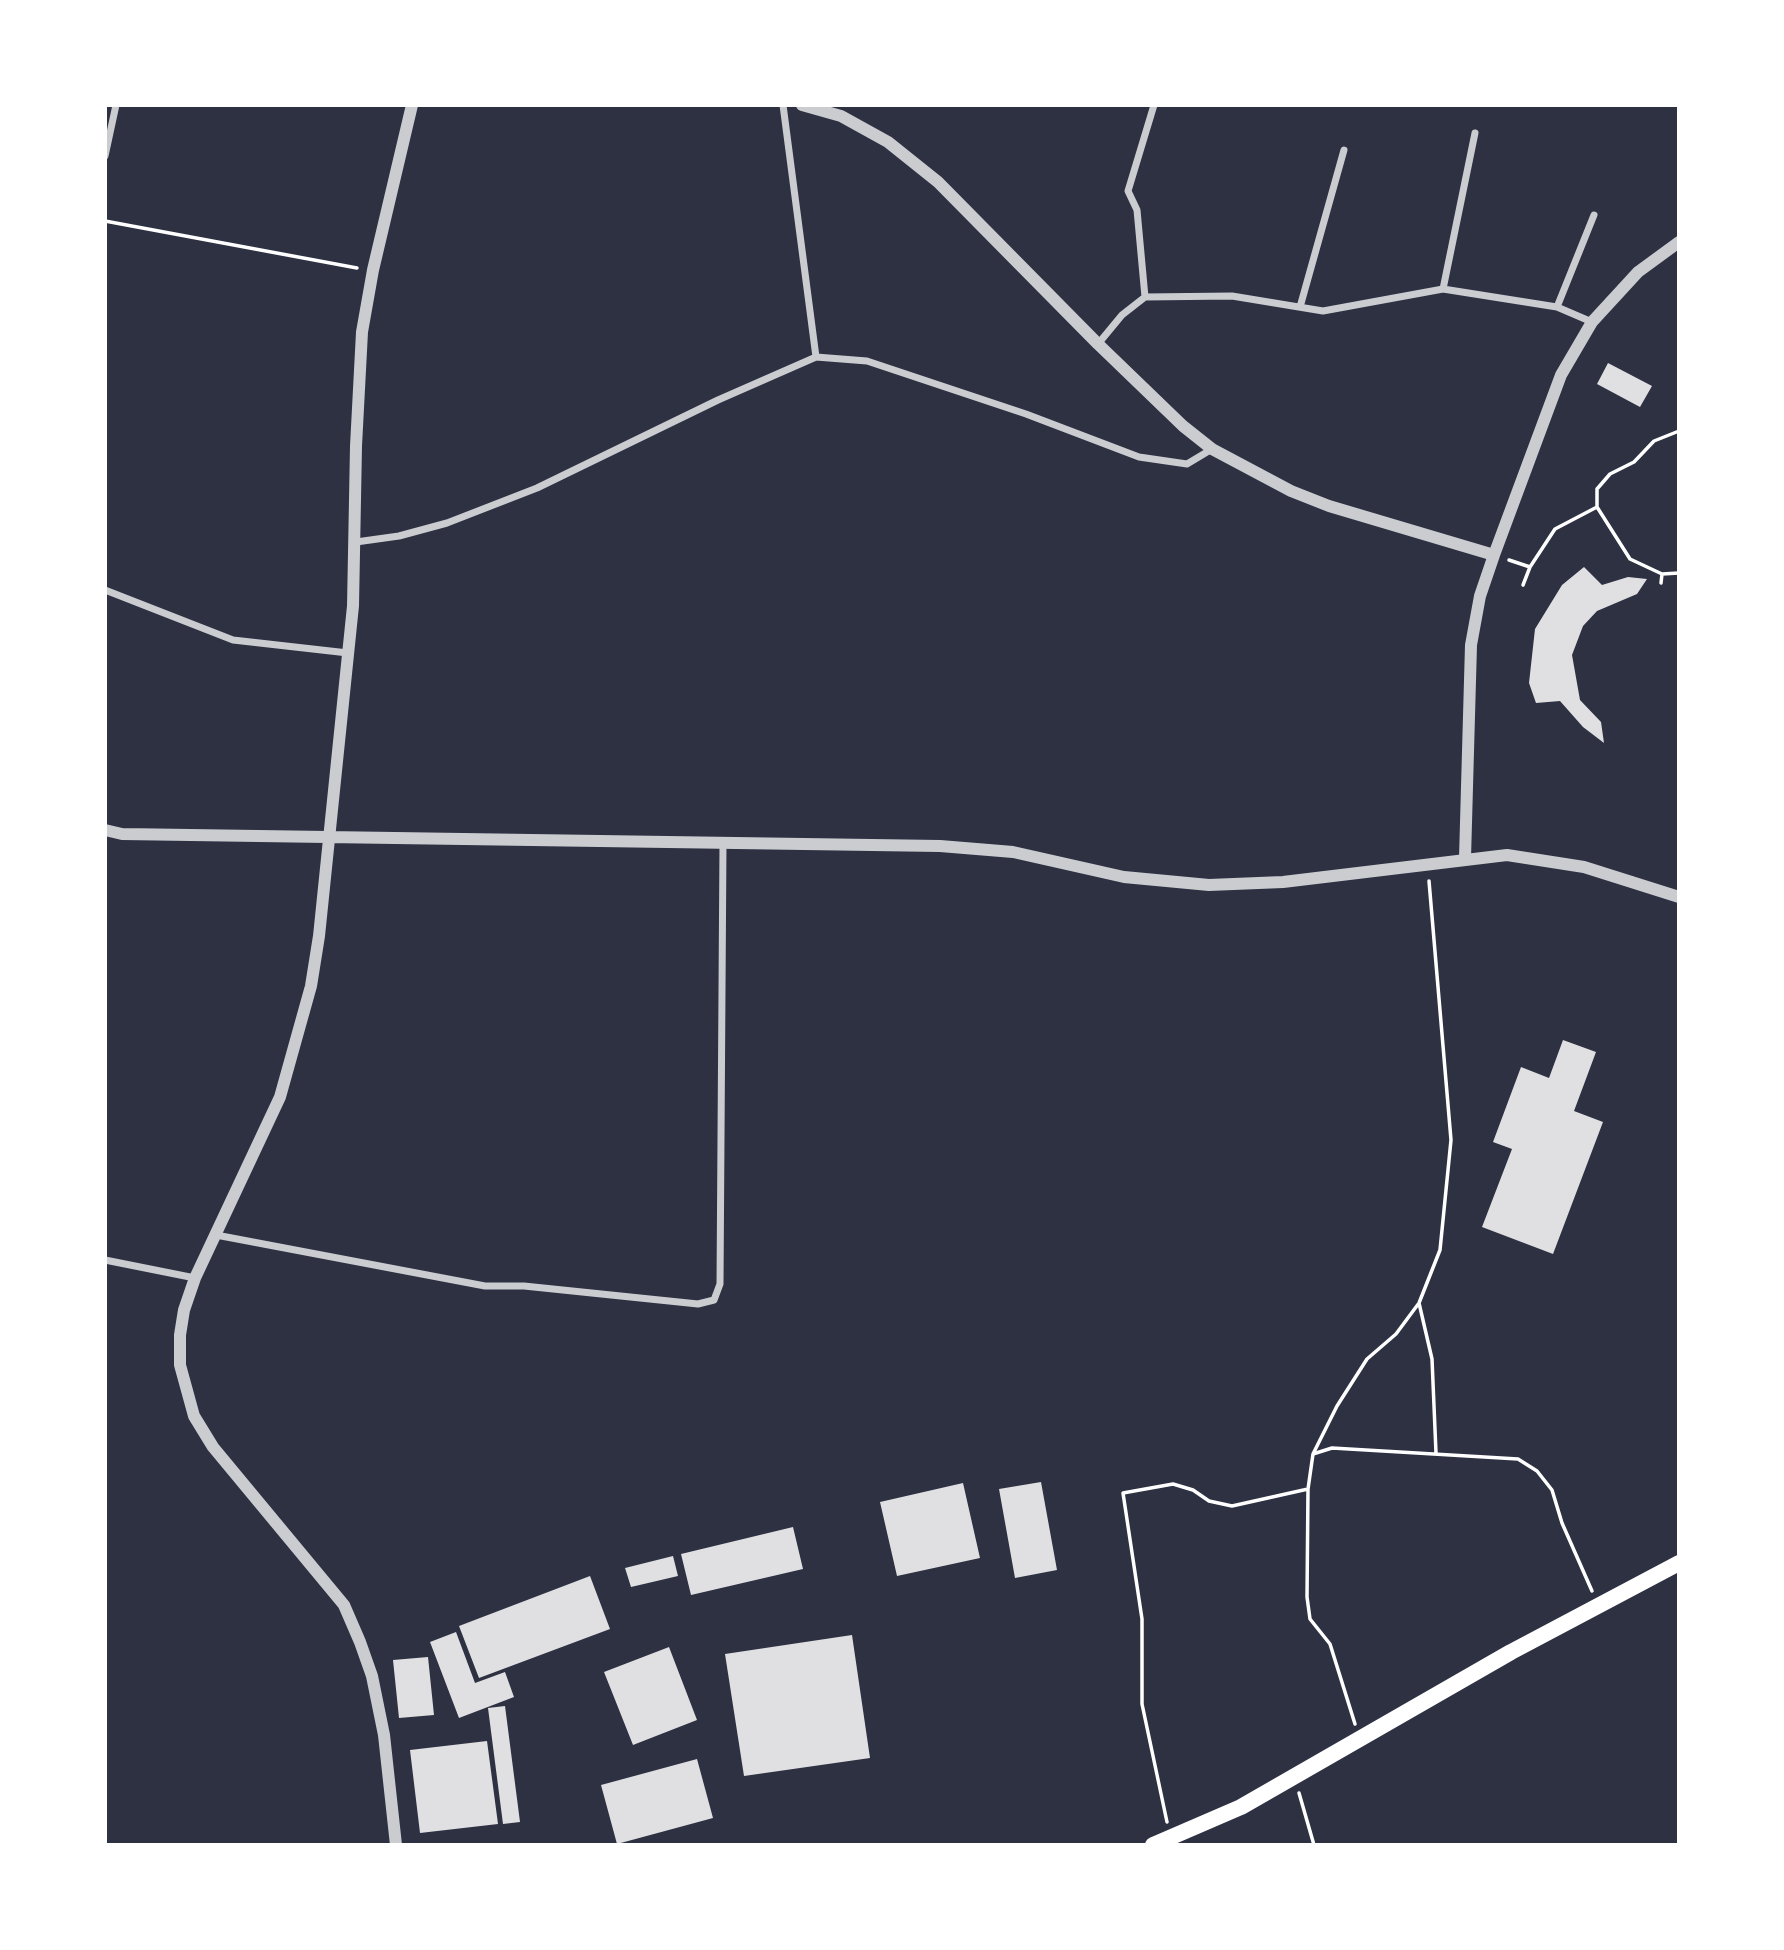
<!DOCTYPE html>
<html>
<head>
<meta charset="utf-8">
<style>
	body { margin:0 }
	#map { position:relative; width:1784px; height:1950px; overflow:hidden; background:#2d3142; font-family:Spectral,serif }
	canvas { display:block }
	.frame { position:absolute; inset:0; border:107px solid #fff; pointer-events:none }
</style>
</head>
<body>
<div id="map">
<canvas width="1784" height="1950"></canvas>
<div class="frame"></div>
</div>
<script>
const context = document.querySelector('canvas').getContext('2d');
context.lineJoin = 'round';
function fillPath(path, color) { context.fillStyle = color; context.fill(path, 'evenodd'); }
const toPath = rows => new Path2D(rows.map(r => 'M' + r).join(''));
function strokePath(path, color, width, dash) { context.strokeStyle = color; context.lineWidth = width; context.lineCap = dash ? 'butt' : 'round'; context.setLineDash(dash || []); context.stroke(path); }
fillPath(toPath([
	[1608,363,1652,386,1640,407,1597,384],
	[1584,567,1602,585,1628,577,1647,579,1637,594,1597,611,1583,626,1572,655,1580,700,1601,722,1604,743,1583,727,1560,701,1536,703,1529,683,1535,629,1562,585],
	[1563,1040,1596,1052,1574,1111,1603,1122,1553,1254,1482,1227,1512,1149,1493,1142,1521,1067,1549,1078],
	[1041,1482,1057,1570,1015,1578,999,1489],
	[963,1483,980,1558,897,1576,880,1502],
	[793,1527,803,1569,691,1595,681,1554],
	[673,1556,678,1576,631,1587,625,1568],
	[590,1576,610,1629,479,1678,459,1626],
	[456,1632,475,1683,505,1672,514,1697,459,1718,430,1642],
	[852,1635,870,1758,744,1776,725,1654],
	[669,1647,697,1720,633,1745,604,1672],
	[428,1657,434,1715,399,1718,393,1660],
	[505,1706,520,1822,503,1824,488,1708],
	[487,1741,498,1824,420,1833,410,1750],
	[697,1759,713,1818,617,1844,601,1785]
]), '#e0e0e3');
strokePath(toPath([
	[105,221,357,268],
	[1679,431,1654,441,1634,462,1610,474,1597,489,1597,507,1630,559,1662,574,1679,573],
	[1509,560,1530,567],
	[1661,583,1662,574],
	[1523,585,1530,567,1555,529,1597,507],
	[1419,1303,1432,1359,1436,1453],
	[1313,1454,1337,1406,1367,1359,1396,1334,1419,1303,1440,1250,1451,1140,1429,881],
	[1308,1489,1307,1597,1310,1619,1330,1644,1355,1724],
	[1299,1793,1314,1845],
	[1167,1822,1142,1704,1142,1619,1123,1493,1173,1484,1193,1490,1209,1501,1232,1506,1308,1489,1313,1454,1332,1448,1518,1459,1537,1471,1552,1490,1562,1523,1592,1591]
]), '#fff', 3.5);
strokePath(toPath([
	[783,105,816,357],
	[105,156,116,105],
	[1443,289,1475,133],
	[1145,297,1137,210,1128,191,1154,105],
	[1300,307,1344,150],
	[1557,307,1594,215],
	[1098,344,1122,315,1145,297,1232,296,1323,311,1443,289,1557,307,1592,322],
	[356,542,399,536,447,523,537,488,718,400,816,357,867,361,1026,414,1139,457,1187,464,1212,449],
	[105,590,233,640,348,653],
	[216,1235,485,1286,524,1286,698,1304,714,1300,720,1284,723,843],
	[105,1260,195,1278]
]), '#caccd0', 7);
strokePath(toPath([
	[802,105,841,116,888,142,938,182,1098,344,1183,426,1212,449,1291,491,1329,506,1494,555],
	[105,830,122,834,940,846,1013,852,1124,877,1209,885,1283,882,1507,855,1584,867,1679,897],
	[1465,858,1471,645,1480,596,1494,555,1561,375,1592,322,1638,272,1679,242],
	[396,1845,384,1735,372,1676,360,1642,344,1605,213,1447,194,1416,180,1365,180,1335,184,1310,195,1278,280,1097,311,986,319,936,353,606,356,446,362,332,373,270,412,105]
]), '#caccd0', 12);
strokePath(toPath([
	[1153,1845,1241,1807,1511,1652,1679,1563]
]), '#fff', 16);
</script>
</body>
</html>
